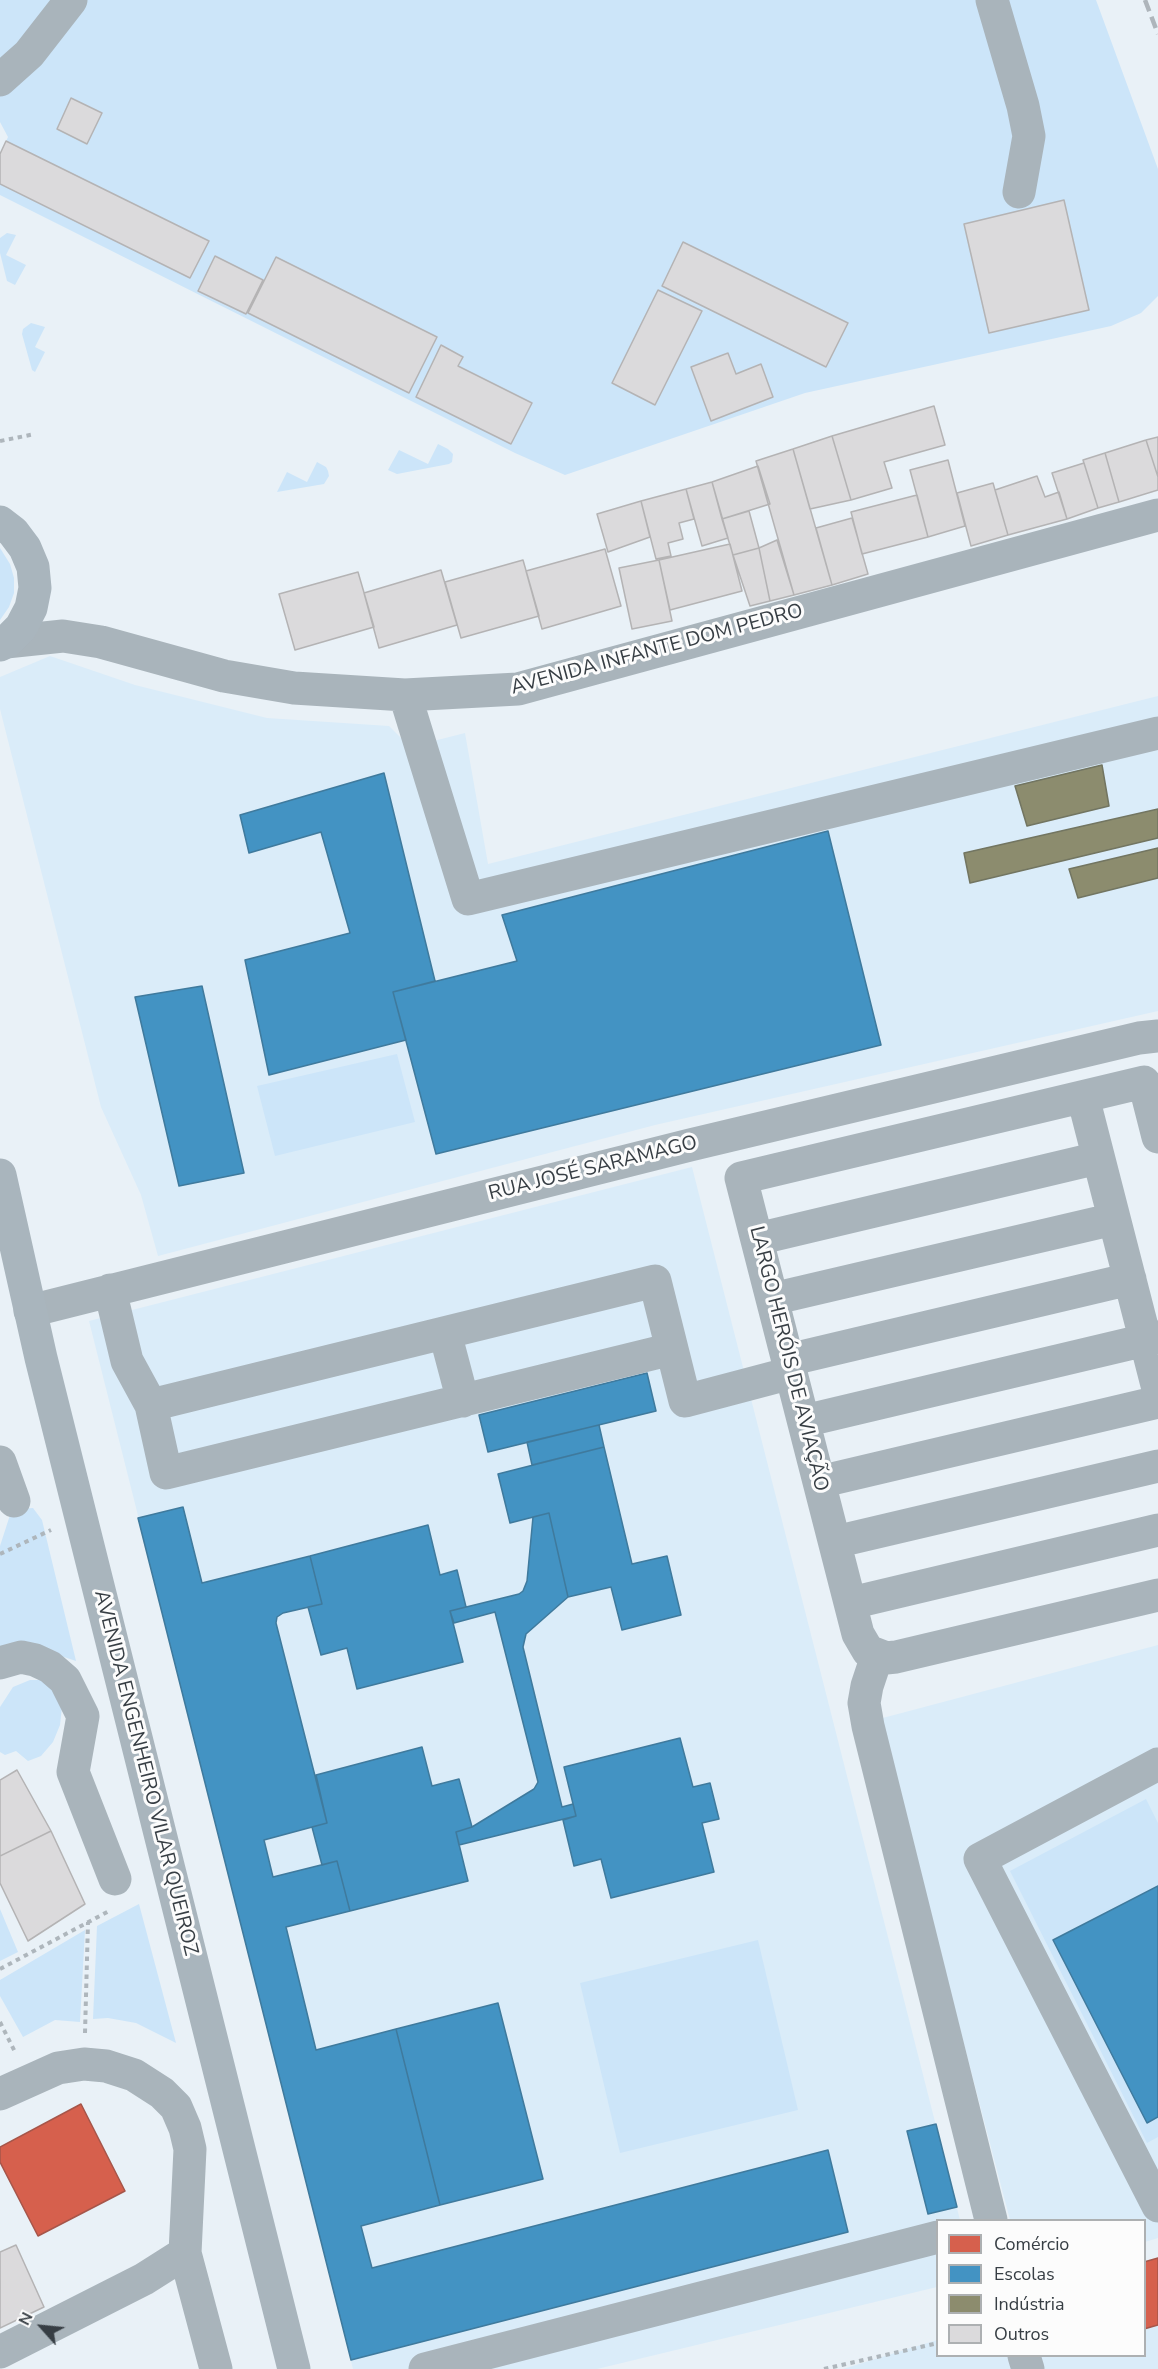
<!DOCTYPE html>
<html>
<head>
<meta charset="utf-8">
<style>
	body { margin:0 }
	#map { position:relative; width:1158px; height:2369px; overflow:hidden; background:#e9f1f7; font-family:"Nunito Sans",sans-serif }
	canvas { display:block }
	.legend { position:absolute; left:936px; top:2219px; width:210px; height:138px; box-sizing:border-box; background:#fcfcfc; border:2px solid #adb0b2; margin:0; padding:8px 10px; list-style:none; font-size:18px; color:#373e44 }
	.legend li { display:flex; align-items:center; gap:12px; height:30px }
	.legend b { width:30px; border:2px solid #adb0b2 }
	.north { position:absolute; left:12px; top:2297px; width:60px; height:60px; -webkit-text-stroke:4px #fcfcfc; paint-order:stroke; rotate:297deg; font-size:16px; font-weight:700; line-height:24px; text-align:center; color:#373e44 }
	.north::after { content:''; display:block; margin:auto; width:21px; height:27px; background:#373e44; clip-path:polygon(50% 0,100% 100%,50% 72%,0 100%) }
</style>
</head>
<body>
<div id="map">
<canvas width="1158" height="2369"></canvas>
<ul class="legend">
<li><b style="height:16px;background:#d6604d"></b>Comércio</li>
<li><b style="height:16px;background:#4393c3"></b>Escolas</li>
<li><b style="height:16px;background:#8c8c6e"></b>Indústria</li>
<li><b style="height:16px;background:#dbdadc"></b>Outros</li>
</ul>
<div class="north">N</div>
</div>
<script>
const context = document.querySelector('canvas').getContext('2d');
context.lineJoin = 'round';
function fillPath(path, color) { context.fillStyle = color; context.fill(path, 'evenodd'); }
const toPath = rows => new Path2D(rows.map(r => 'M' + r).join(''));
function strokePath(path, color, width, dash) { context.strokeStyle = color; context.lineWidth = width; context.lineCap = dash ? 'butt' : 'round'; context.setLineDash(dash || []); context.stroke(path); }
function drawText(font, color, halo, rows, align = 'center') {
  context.font = font + ' "Nunito Sans",sans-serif'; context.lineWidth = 6; context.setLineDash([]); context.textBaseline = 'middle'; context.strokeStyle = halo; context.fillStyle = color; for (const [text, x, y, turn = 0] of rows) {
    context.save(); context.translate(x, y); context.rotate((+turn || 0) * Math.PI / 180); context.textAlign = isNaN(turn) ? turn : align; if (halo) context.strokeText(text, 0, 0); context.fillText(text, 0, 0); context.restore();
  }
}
fillPath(toPath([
	[50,656,135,685,267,718,389,726,410,747,465,733,488,864,1158,696,1158,1011,655,1125,158,1256,141,1195,101,1107,0,709,0,677],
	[692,1167,960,2220,938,2220,937,2287,597,2369,353,2369,89,1321],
	[1158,1645,1158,2238,1145,2242,1144,2220,1010,2220,879,1719],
	[1158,2278,1158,2369,843,2369,937,2340,938,2356,1144,2356,1145,2281]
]), '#daecf9');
fillPath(toPath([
	[0,0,1096,0,1158,169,1158,296,1141,313,1111,326,805,393,565,475,515,453,0,195,0,154,8,137,0,122],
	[7,233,16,235,6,255,26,265,15,285,7,281,0,253,0,238],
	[31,323,45,327,35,347,45,352,35,372,32,370,22,334,23,329],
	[438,444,448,449,453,454,452,462,449,464,397,474,388,470,399,450,428,464],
	[317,462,326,467,328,471,329,476,324,484,277,492,287,472,307,482],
	[0,548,10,564,14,578,14,593,9,607,0,620],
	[397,1054,415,1122,275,1156,257,1086],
	[33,1508,42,1520,76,1661,64,1657,0,1651,0,1546,10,1515,19,1509],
	[30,1680,42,1680,53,1691,62,1707,60,1725,53,1742,41,1756,28,1761,16,1751,5,1755,0,1752,0,1707,13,1687],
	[1146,1799,1158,1823,1158,2137,1147,2143,1010,1871],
	[139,1904,176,2043,136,2023,108,2018,93,2019,97,1926],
	[0,1909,18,1952,0,1961],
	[85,1930,80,2022,55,2020,23,2037,0,1996,0,1980],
	[758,1940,798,2110,620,2153,580,1983]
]), '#cce5f9');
const shops = toPath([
	[81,2104,125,2191,38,2236,0,2162,0,2147,81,2104],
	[1158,2258,1158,2325,1144,2329,1144,2262,1158,2258]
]);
fillPath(shops, '#d6604d');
strokePath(shops, '#a6564a', 1.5);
const schools = toPath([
	[384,773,435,981,393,992,406,1040,269,1075,245,960,350,933,321,832,249,853,240,815,384,773],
	[828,831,881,1045,436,1154,393,992,517,961,502,915,828,831],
	[202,986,244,1173,179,1186,135,997,202,986],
	[647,1373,656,1411,488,1452,479,1415,647,1373],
	[599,1425,604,1447,532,1465,527,1442,599,1425],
	[604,1447,632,1564,667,1556,681,1615,622,1630,611,1587,568,1597,549,1513,510,1523,498,1474,604,1447],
	[183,1507,202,1583,310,1556,322,1604,283,1613,277,1617,276,1623,327,1823,264,1840,273,1877,337,1861,350,1911,286,1927,316,2050,396,2029,440,2205,361,2226,372,2268,828,2150,848,2232,351,2360,138,1518,183,1507],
	[549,1513,568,1597,526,1634,523,1647,562,1807,573,1804,576,1816,459,1845,456,1832,472,1827,534,1789,538,1782,495,1612,454,1623,450,1611,519,1594,523,1591,527,1581,533,1517,549,1513],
	[428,1525,440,1575,457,1570,466,1607,450,1611,463,1662,357,1689,347,1648,321,1655,308,1607,322,1604,310,1556,428,1525],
	[680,1738,693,1787,710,1783,719,1819,702,1823,714,1872,611,1898,601,1859,574,1866,563,1820,576,1816,564,1767,680,1738],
	[422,1747,432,1786,459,1779,472,1827,456,1832,468,1881,350,1911,337,1861,322,1865,312,1827,327,1823,316,1775,422,1747],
	[1158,1886,1158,2117,1147,2123,1053,1940,1158,1886],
	[498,2003,543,2179,440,2205,396,2029,498,2003],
	[936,2124,957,2207,928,2214,907,2131,936,2124]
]);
fillPath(schools, '#4393c3');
strokePath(schools, '#3f7a9d', 1.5);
const industry = toPath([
	[1102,765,1109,806,1027,826,1015,786,1102,765],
	[1158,809,1158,838,970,883,964,853,1158,809],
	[1158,848,1158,878,1078,898,1069,869,1158,848]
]);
fillPath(industry, '#8c8c6e');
strokePath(industry, '#727561', 1.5);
const building = toPath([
	[71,98,102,113,87,144,57,129,71,98],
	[6,141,209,241,190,278,0,184,0,154,6,141],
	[1064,200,1089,310,989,333,964,224,1064,200],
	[683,242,848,323,826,367,662,286,683,242],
	[215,256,263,280,246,314,198,291,215,256],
	[276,257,437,337,409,393,248,313,276,257],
	[658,290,702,311,655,405,612,383,658,290],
	[441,345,463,357,458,366,532,403,511,444,416,397,441,345],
	[728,353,736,374,761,364,773,397,711,421,691,367,728,353],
	[934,406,945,445,884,462,892,488,851,500,832,436,934,406],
	[832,436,851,500,810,509,793,449,832,436],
	[1158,437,1158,477,1146,440,1158,437],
	[1146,440,1158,477,1158,490,1119,502,1105,453,1146,440],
	[793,449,832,585,794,595,756,461,793,449],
	[1105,453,1119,502,1098,508,1083,460,1105,453],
	[948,460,965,526,928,537,910,470,948,460],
	[1084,463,1098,508,1067,519,1052,473,1084,463],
	[758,466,770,504,722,519,712,482,758,466],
	[1037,476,1045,497,1059,492,1067,519,1008,535,995,490,1037,476],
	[712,482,728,538,702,546,686,489,712,482],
	[993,483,1008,535,971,546,957,493,993,483],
	[686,489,694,519,679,523,683,539,668,543,671,556,656,559,641,501,686,489],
	[917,495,928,537,862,554,851,512,917,495],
	[641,501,650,537,608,552,597,514,641,501],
	[749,511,759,548,733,555,722,519,749,511],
	[852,518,868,574,832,585,816,528,852,518],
	[777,540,794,595,770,601,759,548,777,540],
	[730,544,742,591,670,610,659,560,730,544],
	[759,548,770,601,750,606,733,555,759,548],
	[605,549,621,606,542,629,526,571,605,549],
	[523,560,539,616,461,638,445,582,523,560],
	[659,560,672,621,632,629,619,568,659,560],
	[441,570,457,625,379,648,364,593,441,570],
	[358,572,374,627,295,650,279,594,358,572],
	[17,1770,51,1831,0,1856,0,1780,17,1770],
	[51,1831,85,1904,28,1941,0,1883,0,1856,51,1831],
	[16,2245,44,2307,0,2328,0,2252,16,2245]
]);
fillPath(building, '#dbdadc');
strokePath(building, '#b4b3b4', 1.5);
strokePath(toPath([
	[0,441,35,434],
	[0,1554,51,1530],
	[0,1969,111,1910],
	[0,2022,16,2054],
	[85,2033,88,1922],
	[824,2369,938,2343]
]), '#aeb6bc', 4, [4.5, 4.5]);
strokePath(toPath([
	[992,0,1023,106,1029,136,1019,192],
	[0,80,29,54,71,0],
	[6,642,63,636,101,642,224,676,294,688,405,695,518,689,1158,515],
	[405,695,468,899,1158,733],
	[1083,1097,1158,1389],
	[1158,1137,1144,1082,741,1178,858,1634,868,1651,886,1658,896,1657,1158,1595],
	[757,1239,1098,1158],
	[110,1290,127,1361,151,1405],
	[772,1299,1114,1219],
	[30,1311,690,1145,1139,1038,1158,1036],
	[445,1333,463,1401],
	[672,1349,166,1473,151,1405,655,1281,685,1401,791,1373],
	[788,1360,1130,1279],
	[804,1421,1158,1337],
	[0,1462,14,1501],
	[819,1482,1158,1402],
	[835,1542,1158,1466],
	[851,1603,1158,1530],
	[877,1656,867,1686,864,1703,868,1726,991,2220],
	[0,1663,21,1657,35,1660,50,1667,65,1680,83,1716,73,1772,115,1879],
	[1158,1764,980,1859,1158,2206],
	[0,2094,58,2068,84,2064,106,2066,134,2075,162,2093,176,2107,185,2128,190,2149,185,2253,216,2369],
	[0,2352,144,2279,185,2253],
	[1024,2356,1028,2369],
	[425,2369,938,2237]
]), '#a9b4bb', 33);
strokePath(toPath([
	[0,522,13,532,25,548,33,567,35,588,31,608,21,627,6,642,0,645],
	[0,1175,41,1358,294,2369]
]), '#a9b5bd', 33);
strokePath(toPath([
	[1145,0,1158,34]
]), '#aeb5bb', 4.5, [12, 6]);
drawText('20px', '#373e44', '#fcfcfc', [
	["AVENIDA INFANTE DOM PEDRO",657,650,-15],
	["RUA JOSÉ SARAMAGO",593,1169,-14],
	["LARGO HERÓIS DE AVIAÇÃO",788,1359,76],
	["AVENIDA ENGENHEIRO VILAR QUEIROZ",145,1773,76]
]);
</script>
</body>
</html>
